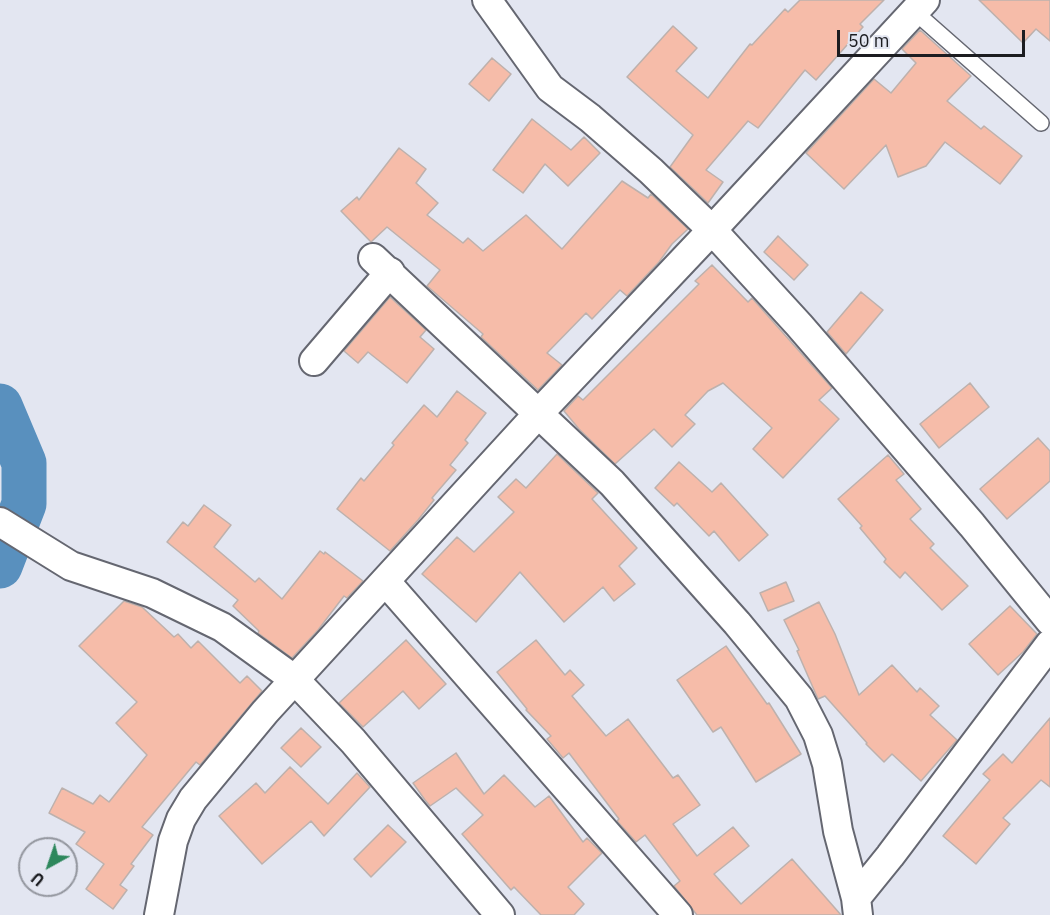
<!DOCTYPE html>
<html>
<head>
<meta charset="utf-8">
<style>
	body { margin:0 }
	#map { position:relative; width:1050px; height:915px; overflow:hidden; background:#e3e6f1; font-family:"IBM Plex Sans",sans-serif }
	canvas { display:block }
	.north { position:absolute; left:18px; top:837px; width:60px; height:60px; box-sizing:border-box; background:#e3e6f1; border:2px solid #93969e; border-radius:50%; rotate:220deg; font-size:16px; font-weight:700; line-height:24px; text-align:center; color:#1c1d21 }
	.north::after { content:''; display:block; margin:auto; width:21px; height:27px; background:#2d875c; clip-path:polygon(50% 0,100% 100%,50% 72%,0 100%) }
	.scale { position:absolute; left:837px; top:30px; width:188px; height:27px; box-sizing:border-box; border:3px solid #1c1d21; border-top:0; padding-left:8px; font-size:18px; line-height:21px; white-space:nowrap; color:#1c1d21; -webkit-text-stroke:4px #e3e6f1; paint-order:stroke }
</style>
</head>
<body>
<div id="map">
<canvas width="1050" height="915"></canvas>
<div class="north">U</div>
<div class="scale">50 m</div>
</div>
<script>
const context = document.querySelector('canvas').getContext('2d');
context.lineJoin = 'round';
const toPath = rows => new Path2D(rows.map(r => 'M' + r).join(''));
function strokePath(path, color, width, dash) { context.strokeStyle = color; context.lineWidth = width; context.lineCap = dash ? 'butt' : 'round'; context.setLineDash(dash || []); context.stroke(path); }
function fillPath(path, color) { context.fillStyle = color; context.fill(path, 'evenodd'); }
strokePath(toPath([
	[0,406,24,463,24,504,0,566]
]), '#5990be', 45);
const building = toPath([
	[800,0,884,0,860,24,863,27,816,80,805,70,758,128,748,121,706,170,723,182,708,203,670,167,693,135,627,77,673,26,697,48,676,71,708,98,750,44,752,45,785,9,788,12,800,0],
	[979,0,1050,0,1050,41,1036,29,1023,43,979,0],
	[920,30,971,76,947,101,981,129,984,126,1022,156,1000,184,945,142,926,166,898,177,886,145,844,189,806,153,874,79,891,93,916,63,902,49,920,30],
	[492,58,511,74,489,101,469,84,492,58],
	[532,119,571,150,584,137,600,153,568,186,545,164,523,193,493,170,532,119],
	[399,148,426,169,416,183,438,203,427,215,463,243,468,238,483,251,526,215,562,249,622,181,648,198,651,194,688,229,672,244,659,262,627,296,620,290,592,319,586,313,547,353,562,365,538,390,481,337,483,334,427,286,440,270,387,227,371,242,341,211,357,197,359,200,399,148],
	[778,236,808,265,794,280,764,252,778,236],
	[712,265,748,302,752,298,832,388,819,400,839,419,783,478,753,449,772,428,723,383,708,391,685,415,695,424,672,447,654,429,615,464,579,429,564,411,578,396,583,400,699,284,695,281,712,265],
	[861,292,883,310,846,354,827,332,861,292],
	[390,297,426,330,420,337,434,349,407,383,368,352,358,363,344,351,390,297],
	[970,383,989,407,939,448,920,424,970,383],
	[457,391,486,413,465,440,468,443,450,465,456,470,432,498,434,500,418,520,390,551,337,509,361,478,364,481,394,445,392,443,424,405,437,417,457,391],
	[1038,438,1050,451,1050,481,1007,519,980,489,1038,438],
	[557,454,598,493,592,499,637,548,619,566,635,584,614,601,603,587,564,622,520,572,476,622,422,574,457,537,474,552,514,512,498,497,516,479,526,488,557,454],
	[888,455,904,474,896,480,921,509,910,519,934,544,930,548,968,586,942,610,905,572,900,578,884,562,886,559,860,528,862,526,838,499,888,455],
	[679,462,712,492,721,483,768,535,739,561,714,531,709,536,677,503,674,506,655,488,679,462],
	[204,505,231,525,214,547,255,582,259,578,282,599,320,551,324,554,325,552,363,581,347,598,344,596,318,630,292,658,258,633,259,631,233,606,238,600,167,542,183,522,188,526,204,505],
	[786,582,794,601,768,611,760,593,786,582],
	[124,601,142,607,174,637,178,634,191,648,198,641,240,683,247,676,262,691,200,765,196,762,142,827,153,835,131,864,134,866,120,885,127,890,113,909,86,889,104,864,76,844,85,832,49,813,62,788,93,804,100,795,109,802,147,755,116,723,137,702,79,646,124,601],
	[819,602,835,634,859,695,892,665,917,692,920,688,939,706,930,715,957,740,921,781,892,754,884,762,866,744,867,743,825,696,818,699,797,651,799,650,784,620,819,602],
	[1010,606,1037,634,1023,652,998,675,969,644,1010,606],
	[406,640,446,684,419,709,403,691,363,727,339,703,406,640],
	[536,640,565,675,570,670,584,685,572,696,606,736,628,719,673,778,678,775,700,805,673,824,697,856,733,827,749,846,714,874,741,904,792,859,841,915,697,915,674,886,680,881,645,835,636,842,617,821,619,819,569,753,563,758,547,739,551,736,526,710,527,709,497,672,536,640],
	[726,646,767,704,769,703,801,754,756,782,721,727,713,732,677,680,726,646],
	[1050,718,1050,787,1041,780,1003,818,1010,824,976,864,943,836,990,780,983,774,1003,754,1012,763,1050,718],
	[301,728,321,747,301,767,281,748,301,728],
	[456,753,484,794,504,775,535,807,549,796,583,842,587,838,602,853,568,887,584,904,574,915,541,915,514,887,511,890,462,834,483,815,456,788,430,806,425,800,413,783,456,753],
	[290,767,328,804,357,773,370,787,324,836,311,821,262,864,219,816,256,783,265,793,290,767],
	[388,825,406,842,371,877,354,859,388,825]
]);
fillPath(building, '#f6bca9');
strokePath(building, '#bdb1ad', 1.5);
const lane = toPath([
	[915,12,1041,123]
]);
const street = toPath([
	[487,0,550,88,590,118,651,171,712,230,799,325,972,525,1050,621],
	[373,258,612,483,737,623,799,698,818,735,827,764,838,831,856,898,858,915],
	[314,361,390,272],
	[0,522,71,566,152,593,222,627,294,679,353,741,500,915],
	[386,582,678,915],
	[856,898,890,856,1050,644],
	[159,915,173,841,181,819,193,799,265,712,538,414,712,230,925,0]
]);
strokePath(lane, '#656771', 18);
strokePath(street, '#656771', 32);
strokePath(lane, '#fff', 15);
strokePath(street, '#fff', 28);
</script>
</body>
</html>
